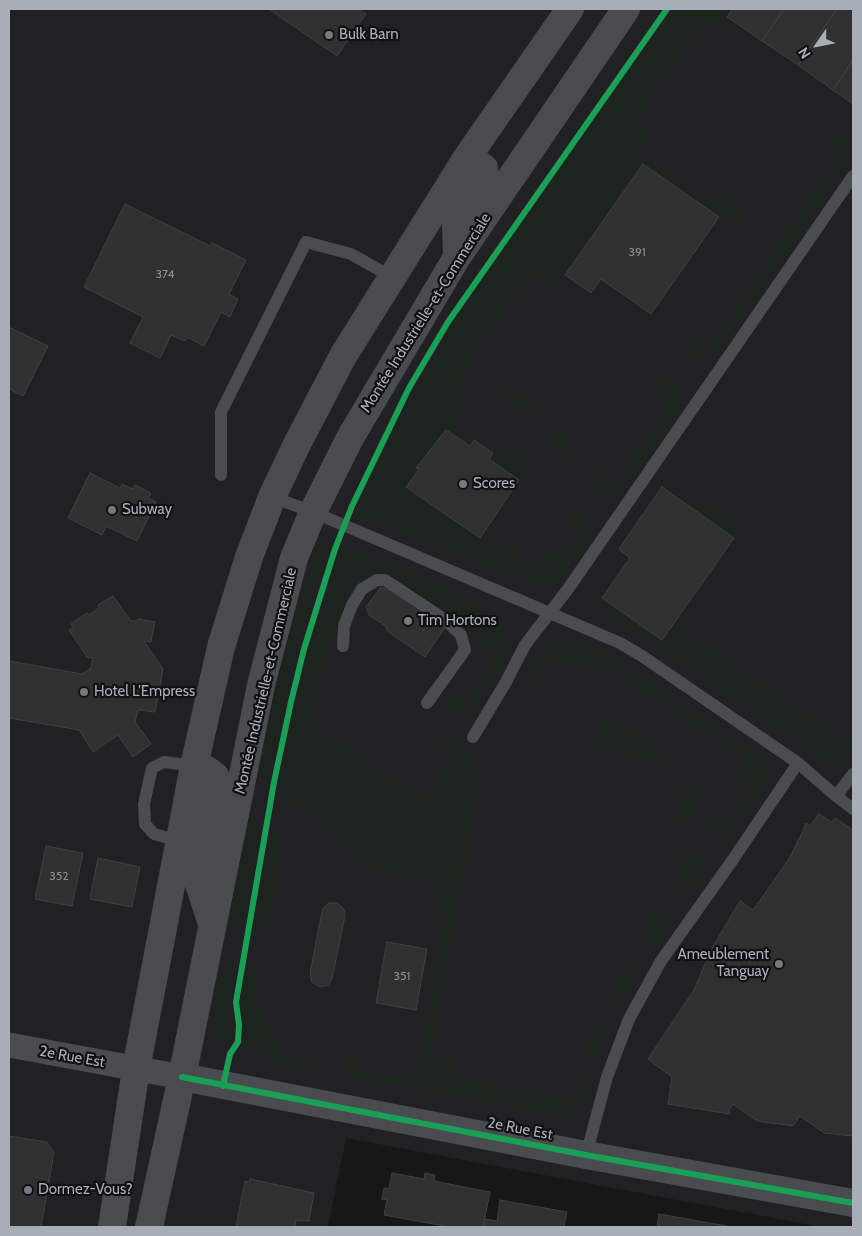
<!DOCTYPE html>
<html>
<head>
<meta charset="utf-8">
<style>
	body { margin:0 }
	#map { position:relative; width:862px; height:1236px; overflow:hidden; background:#171717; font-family:Cabin,sans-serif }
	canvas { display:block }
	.frame { position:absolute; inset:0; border:10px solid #a8aeb8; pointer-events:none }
	.north { position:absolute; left:792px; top:20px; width:50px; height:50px; -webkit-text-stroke:4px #111113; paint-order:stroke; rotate:237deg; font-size:14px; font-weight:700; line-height:20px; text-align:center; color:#a8aeb8 }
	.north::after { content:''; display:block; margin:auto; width:18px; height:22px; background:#a8aeb8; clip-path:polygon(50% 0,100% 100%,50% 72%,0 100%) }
</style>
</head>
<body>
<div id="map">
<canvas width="862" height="1236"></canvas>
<div class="frame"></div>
<div class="north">N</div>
</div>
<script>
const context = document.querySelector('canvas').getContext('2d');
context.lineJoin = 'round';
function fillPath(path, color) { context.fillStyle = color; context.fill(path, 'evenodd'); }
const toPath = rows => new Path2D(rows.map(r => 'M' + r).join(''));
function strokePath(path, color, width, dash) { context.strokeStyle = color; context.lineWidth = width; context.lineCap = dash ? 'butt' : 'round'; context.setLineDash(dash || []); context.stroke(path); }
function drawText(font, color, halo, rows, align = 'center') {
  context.font = font + ' Cabin,sans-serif'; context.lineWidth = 4.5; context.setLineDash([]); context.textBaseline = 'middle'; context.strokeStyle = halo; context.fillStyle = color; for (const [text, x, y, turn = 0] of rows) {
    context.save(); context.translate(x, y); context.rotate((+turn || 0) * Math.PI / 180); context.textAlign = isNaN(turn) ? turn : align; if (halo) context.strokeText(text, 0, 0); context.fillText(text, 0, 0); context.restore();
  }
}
fillPath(toPath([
	[9,9,853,9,853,1227,821,1227,346,1138,328,1227,9,1227]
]), '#212123');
fillPath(toPath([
	[672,9,732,9,720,25,707,16,634,122,650,133,636,153,712,206,721,192,726,191,736,201,739,211,738,220,736,222,726,215,722,220,643,164,596,230,592,227,552,286,531,271,453,385,469,397,450,424,474,440,470,446,446,430,417,468,419,469,406,487,500,552,506,544,516,552,517,554,515,558,531,569,545,551,549,551,563,561,584,530,569,519,568,517,573,512,582,515,586,521,589,531,586,542,564,575,559,580,542,585,535,584,357,513,356,508,383,450,414,389,447,333,481,279],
	[834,137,842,139,846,144,849,149,849,160,752,302,744,297,843,151,831,142,830,140],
	[741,301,749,306,718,350,703,358,694,357,689,350,688,342,691,339,693,338,708,349],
	[666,378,671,378,675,381,682,399,680,409,629,481,621,487,612,491,601,491,596,486,594,478,596,475,600,475,614,485,672,402,657,391,656,388,661,380],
	[507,389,533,405,534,410,531,413,529,413,506,396,505,391],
	[558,427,563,428,573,435,562,450,574,458,575,462,572,462,558,452,556,448,553,437],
	[519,444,524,457,524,470,519,480,489,459,493,453,504,460,514,445],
	[704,503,738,527,740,531,734,538,696,512,701,504],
	[331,542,303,631,285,703,269,782,257,772,271,700,300,599,316,551],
	[342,546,430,582,458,595,504,628,509,650,505,661,472,708,467,711,456,710,450,706,446,698,447,695,452,693,466,703,497,656,484,648,474,632,389,574,380,570,362,575,348,593,338,621,321,674,313,712,313,721,318,728,423,801,456,756,442,745,443,740,448,739,472,756,479,767,479,781,430,1055,453,1059,454,1063,452,1078,578,1101,581,1086,582,1084,585,1084,587,1089,586,1099,575,1117,345,1076,349,1051,351,1049,357,1051,356,1069,418,1080,447,905,440,904,443,884,383,873,278,789,307,655,328,581],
	[602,598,662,640,674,624,844,742,853,729,853,755,848,761,842,764,827,762,641,633,628,624,604,615,601,610,599,604],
	[563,639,570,640,612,657,760,760,765,769,766,776,762,790,729,836,709,833,707,829,714,820,729,828,753,795,735,782,736,777,747,762,617,671,547,658,542,675,534,674,531,672,529,665,540,649,555,641],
	[607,715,661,752,663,758,659,760,599,749,596,745,602,717],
	[685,790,699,792,701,797,681,826,679,826,676,823,682,792],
	[248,817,262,826,243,929,228,925],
	[271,832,280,838,282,845,266,928,260,932,252,931],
	[687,853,705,856,710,863,709,866,695,887,687,890,682,889,679,884,684,857],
	[654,909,666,911,671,917,671,920,657,942,649,945,647,944,645,940,650,911],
	[223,964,236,966,229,1012,234,1026,232,1044,222,1043,216,1032,214,1022,214,1010,221,965],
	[624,966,627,966,633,970,633,977,618,1002,615,999,622,967],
	[245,968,253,970,258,975,254,994,255,1001,282,1050,289,1057,305,1059,309,1065,308,1069,275,1063,259,1049,242,1046,243,1027,239,1006],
	[595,1023,602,1025,606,1032,596,1058,593,1060,589,1058,586,1056,592,1025]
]), '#1d241d');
const building = toPath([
	[269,9,358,9,366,14,337,56,269,9],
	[732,9,784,9,762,41,727,17,732,9],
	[784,9,837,9,798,65,762,41,784,9],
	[837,9,853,9,853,60,833,90,798,65,837,9],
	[853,60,853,104,833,90,853,60],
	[643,164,719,217,651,314,601,279,591,293,565,275,643,164],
	[125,204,210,246,212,243,246,260,229,294,238,299,230,317,221,312,204,346,187,337,185,341,171,335,160,358,130,343,143,317,84,287,125,204],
	[9,327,48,346,23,396,9,389,9,327],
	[446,430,470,446,474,440,493,453,489,459,519,480,480,538,406,487,419,469,416,468,446,430],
	[90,473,120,488,122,484,133,489,135,485,151,493,148,498,156,502,137,541,106,526,102,535,68,518,90,473],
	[662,487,734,538,662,640,602,598,630,558,619,549,662,487],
	[380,588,383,588,387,590,395,589,446,626,425,657,387,631,386,626,369,615,366,607,380,588],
	[113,596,131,621,137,621,138,619,155,622,151,642,144,641,163,669,155,712,138,710,135,722,151,744,133,757,118,735,93,752,79,730,9,718,9,661,82,674,91,668,93,658,87,657,69,630,73,627,71,624,87,613,89,615,100,607,98,605,113,596],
	[819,814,832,822,835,818,853,830,853,1136,824,1133,800,1116,793,1126,757,1121,733,1104,729,1110,730,1114,668,1104,672,1077,648,1059,694,990,711,950,740,901,753,910,789,859,803,831,806,823,810,826,819,814],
	[46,846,83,853,72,906,35,899,46,846],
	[98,858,140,867,132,907,90,899,98,858],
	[329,903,335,903,340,905,344,910,345,916,332,979,328,985,320,987,312,982,310,973,322,912,324,907,329,903],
	[387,942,427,949,416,1010,376,1003,387,942],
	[9,1136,47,1142,54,1153,41,1227,9,1227,9,1136],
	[392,1173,424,1179,425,1173,435,1175,434,1181,490,1192,483,1227,450,1227,384,1215,387,1200,382,1199,384,1188,389,1189,392,1173],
	[250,1179,314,1193,309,1221,296,1220,295,1227,236,1227,245,1181,249,1182,250,1179],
	[500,1200,567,1212,564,1227,483,1227,485,1219,497,1221,500,1200],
	[659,1214,727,1226,727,1227,657,1227,659,1214]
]);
fillPath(building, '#303031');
strokePath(building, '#3f4043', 1);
strokePath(toPath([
	[221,475,221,412,306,242,351,254,392,277],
	[272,497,313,512,620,643,642,656,798,763,836,796,853,809],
	[343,646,344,626,352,605,362,589,377,580,385,580,444,619,461,635,465,650,427,703],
	[473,737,506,682,525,645,568,589,853,176],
	[836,796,853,774],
	[179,841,154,834,145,824,144,804,152,768,164,762,194,766],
	[586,1155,607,1077,629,1019,661,961,734,858,798,763]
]), '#4b4c50', 12);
strokePath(toPath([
	[9,1045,182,1077]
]), '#4b4c50', 25);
strokePath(toPath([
	[457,254,456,226,484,177,484,168,468,156],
	[194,766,207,770,215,776,216,790,199,884,212,924],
	[182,1077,586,1155,853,1203],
	[112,1227,136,1069,194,766,221,647,249,557,272,497,296,446,343,356,468,156,570,9],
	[149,1227,182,1077,261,685,294,558,313,512,350,438,457,257,626,9]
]), '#4a4b4e', 28);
strokePath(toPath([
	[182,1077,586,1155,853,1203],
	[223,1086,230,1054,238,1042,239,1025,236,1002,274,782,291,702,304,649,335,549,352,506,409,388,448,322,667,9]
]), '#1a9f57', 6);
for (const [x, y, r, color] of [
	[329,35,5,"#757980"],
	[463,484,5,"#757980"],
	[112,510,5,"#757980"],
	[408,621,5,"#757980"],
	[84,692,5,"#757980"],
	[779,964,5,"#757980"],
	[28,1190,5,"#757980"]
]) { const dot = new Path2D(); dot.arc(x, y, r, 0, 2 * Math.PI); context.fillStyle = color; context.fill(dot); strokePath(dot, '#111113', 2); }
drawText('12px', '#8a8e96', null, [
	["391",637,252],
	["374",165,274],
	["352",59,876],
	["351",402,976]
]);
drawText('15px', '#a8aeb8', '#111113', [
	["Bulk Barn",339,35],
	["Scores",473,484],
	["Subway",122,510],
	["Tim Hortons",418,621],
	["Hotel L'Empress",94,692],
	["Ameublement",769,955,"right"],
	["Tanguay",769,972,"right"],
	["Dormez-Vous?",38,1190]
], 'left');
drawText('15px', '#a8aeb8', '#111113', [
	["Montée Industrielle-et-Commerciale",426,313,-58],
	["Montée Industrielle-et-Commerciale",266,681,-77],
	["2e Rue Est",72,1057,10],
	["2e Rue Est",520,1129,11]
]);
</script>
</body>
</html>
